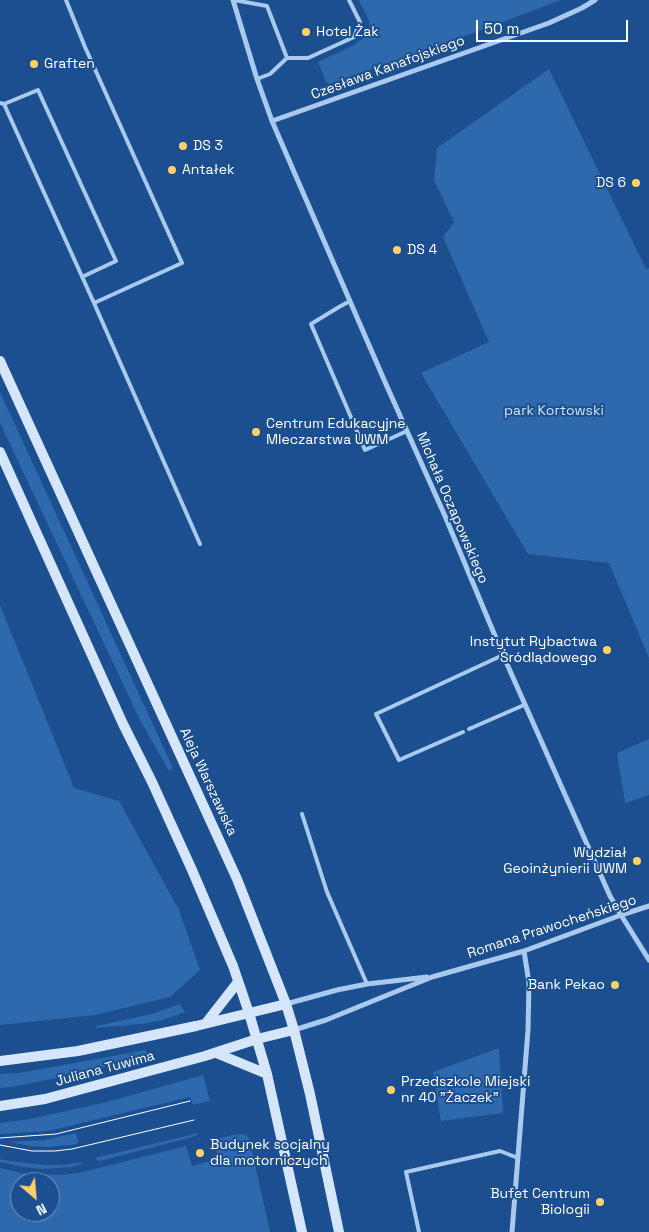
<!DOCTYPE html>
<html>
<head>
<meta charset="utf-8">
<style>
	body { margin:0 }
	#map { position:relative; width:649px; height:1232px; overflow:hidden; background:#1b4f8f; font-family:"Space Grotesk",sans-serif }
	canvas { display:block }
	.north { position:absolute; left:10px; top:1172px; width:50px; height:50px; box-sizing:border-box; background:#1b4f8f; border:1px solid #7695bc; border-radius:50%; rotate:153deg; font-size:14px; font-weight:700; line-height:20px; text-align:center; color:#fff }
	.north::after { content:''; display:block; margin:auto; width:18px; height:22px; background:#ffd166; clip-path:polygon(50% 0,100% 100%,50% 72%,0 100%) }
	.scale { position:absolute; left:476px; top:20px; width:152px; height:22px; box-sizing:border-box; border:2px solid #fff; border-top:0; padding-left:6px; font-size:15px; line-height:18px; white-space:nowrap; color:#fff; -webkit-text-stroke:4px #1b4f8f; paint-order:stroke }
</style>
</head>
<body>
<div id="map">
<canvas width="649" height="1232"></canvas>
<div class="north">N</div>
<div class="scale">50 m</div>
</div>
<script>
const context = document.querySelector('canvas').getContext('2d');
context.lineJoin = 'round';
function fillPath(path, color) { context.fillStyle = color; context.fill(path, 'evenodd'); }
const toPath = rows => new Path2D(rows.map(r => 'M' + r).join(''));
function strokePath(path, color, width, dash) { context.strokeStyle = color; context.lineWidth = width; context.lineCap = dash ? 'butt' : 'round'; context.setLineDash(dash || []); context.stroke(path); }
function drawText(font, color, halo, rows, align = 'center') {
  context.font = font + ' "Space Grotesk",sans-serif'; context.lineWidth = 4; context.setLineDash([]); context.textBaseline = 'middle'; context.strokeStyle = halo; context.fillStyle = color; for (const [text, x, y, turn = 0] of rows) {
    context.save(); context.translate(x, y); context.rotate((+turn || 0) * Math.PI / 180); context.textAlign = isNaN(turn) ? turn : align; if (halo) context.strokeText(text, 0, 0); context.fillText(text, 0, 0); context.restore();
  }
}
fillPath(toPath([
	[359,0,561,0,487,28,329,84,326,82,318,62,352,46,365,37,370,29,369,21],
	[549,69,646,269,649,268,649,658,609,563,528,554,421,373,489,342,443,237,454,222,434,180,437,148],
	[0,392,173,768,169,771,140,720,0,423],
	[0,605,74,788,119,801,179,910,200,970,170,997,95,1015,0,1025],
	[649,739,649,795,625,803,617,753],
	[180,1004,185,1012,163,1020,141,1024,96,1028,96,1026,152,1014],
	[499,1048,503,1113,441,1121,433,1072],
	[146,1050,147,1054,90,1071,18,1086,0,1088,0,1074,19,1073],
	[203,1075,210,1101,193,1105,190,1097,48,1131,0,1134,0,1123,30,1119,107,1102],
	[76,1133,78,1143,72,1145,47,1147,31,1146,9,1142,44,1140],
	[198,1133,196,1136,100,1161,97,1160,95,1158],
	[242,1134,246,1135,249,1138,252,1151,270,1232,0,1232,0,1168,26,1174,63,1175,83,1172,186,1146,192,1166,218,1159,213,1140,232,1135],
	[20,1182,50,1182,50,1212,20,1212],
	[0,1159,10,1161,45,1165,62,1165,83,1162,80,1165,72,1167,41,1169,24,1167,0,1162]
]), '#2e69ad');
strokePath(toPath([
	[66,0,85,47,182,263,94,303],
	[234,0,267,6,287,58,270,74,257,79],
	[287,58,308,58,354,37,360,22,349,0],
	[0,103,4,104,94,303,200,544],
	[4,104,38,90,116,261,82,277],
	[350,301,339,307,311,324,365,450,407,431],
	[469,729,524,705],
	[463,732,399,760,376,714,503,655],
	[302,814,327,892,367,984],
	[419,1232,406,1172,500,1151,518,1158]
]), '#a9c9ee', 4);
strokePath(toPath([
	[233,0,257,79,272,121,385,382,445,516,503,655,610,896,621,915,649,960],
	[272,121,549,23,582,8,595,0],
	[286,1004,337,990,367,984,427,977],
	[294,1030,326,1020,432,977,524,951,621,915,649,906],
	[512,1232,528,1030,529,983,524,951]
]), '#a9c9ee', 5);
strokePath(toPath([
	[0,361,237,879,286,1004,294,1030,310,1094,339,1232],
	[0,452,123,724,152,782,192,870,233,966,249,1013,267,1074,302,1232],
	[206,1023,238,982],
	[216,1053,267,1074],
	[0,1061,78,1051,196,1026,286,1004],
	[0,1106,45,1099,205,1056,257,1039,294,1030]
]), '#d6e6fa', 10);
strokePath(toPath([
	[0,1138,56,1134,190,1101],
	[0,1145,32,1151,55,1151,72,1149,194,1120]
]), '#fff', 1);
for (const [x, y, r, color] of [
	[306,32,5,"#ffd166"],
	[34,64,5,"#ffd166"],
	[183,146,5,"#ffd166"],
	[172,170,5,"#ffd166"],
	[636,183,5,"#ffd166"],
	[397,250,5,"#ffd166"],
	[256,432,5,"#ffd166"],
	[607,650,5,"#ffd166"],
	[637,861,5,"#ffd166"],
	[615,985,5,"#ffd166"],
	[391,1090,5,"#ffd166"],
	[200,1153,5,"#ffd166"],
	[600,1202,5,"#ffd166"]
]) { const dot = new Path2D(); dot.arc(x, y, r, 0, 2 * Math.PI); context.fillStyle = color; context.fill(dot); strokePath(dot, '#1b4f8f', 2); }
drawText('14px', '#fff', '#1b4f8f', [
	["Hotel Żak",316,32],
	["Graften",44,64],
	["DS 3",193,146],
	["Antałek",182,170],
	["DS 6",626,183,"right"],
	["DS 4",407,250],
	["Centrum Edukacyjne",266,424],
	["Mleczarstwa UWM",266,440],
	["Instytut Rybactwa",597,642,"right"],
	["Śródlądowego",597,658,"right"],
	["Wydział",627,853,"right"],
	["Geoinżynierii UWM",627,869,"right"],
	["Bank Pekao",605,985,"right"],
	["Przedszkole Miejski",401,1082],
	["nr 40 \"Żaczek\"",401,1098],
	["Budynek socjalny",210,1145],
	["dla motorniczych",210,1161],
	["Bufet Centrum",590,1194,"right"],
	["Biologii",590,1210,"right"]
], 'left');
drawText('14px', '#fff', '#1b4f8f', [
	["Czesława Kanafojskiego",388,68,-20],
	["Michała Oczapowskiego",452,508,67],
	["Aleja Warszawska",208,782,65],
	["Romana Prawocheńskiego",552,927,-18],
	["Juliana Tuwima",105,1069,-15]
]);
drawText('14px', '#cfe3fa', '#1b4f8f', [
	["park Kortowski",554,411]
]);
</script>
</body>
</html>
